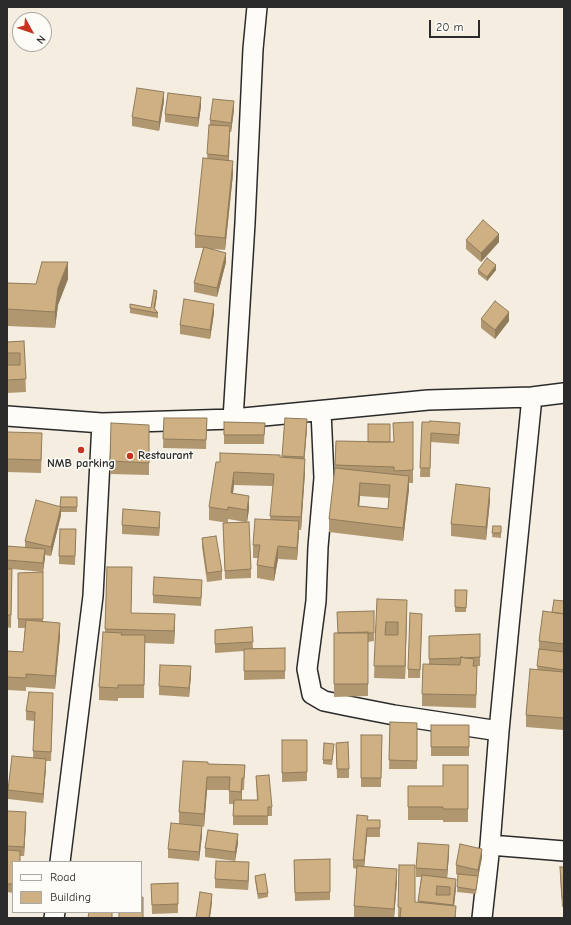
<!DOCTYPE html>
<html>
<head>
<meta charset="utf-8">
<style>
	body { margin:0 }
	#map { position:relative; width:571px; height:925px; overflow:hidden; background:#f4ede0; font-family:"Comic Neue",sans-serif }
	canvas { display:block }
	.frame { position:absolute; inset:0; border:8px solid #2b2b2b; pointer-events:none }
	.legend { position:absolute; left:12px; top:861px; width:130px; height:52px; box-sizing:border-box; background:#fdfcf7; border:1px solid #a9a8a5; margin:0; padding:5px 7px; list-style:none; font-size:12px; color:#2b2b2b }
	.legend li { display:flex; align-items:center; gap:8px; height:20px }
	.legend b { width:20px; border:1px solid #a9a8a5 }
	.north { position:absolute; left:12px; top:12px; width:40px; height:40px; box-sizing:border-box; background:#fdfcf7; border:1px solid #a9a8a5; border-radius:50%; rotate:130deg; font-size:11px; font-weight:700; line-height:16px; text-align:center; color:#2b2b2b }
	.north::after { content:''; display:block; margin:auto; width:14px; height:18px; background:#c8321e; clip-path:polygon(50% 0,100% 100%,50% 72%,0 100%) }
	.scale { position:absolute; left:429px; top:20px; width:51px; height:18px; box-sizing:border-box; border:2px solid #2b2b2b; border-top:0; padding-left:5px; font-size:12px; line-height:14px; white-space:nowrap; color:#2b2b2b; -webkit-text-stroke:3px #fdfcf7; paint-order:stroke }
</style>
</head>
<body>
<div id="map">
<canvas width="571" height="925"></canvas>
<div class="frame"></div>
<ul class="legend">
<li><b style="height:5px;background:#fdfcf7"></b>Road</li>
<li><b style="height:11px;background:#ceb082"></b>Building</li>
</ul>
<div class="north">N</div>
<div class="scale">20 m</div>
</div>
<script>
const context = document.querySelector('canvas').getContext('2d');
context.lineJoin = 'round';
const toPath = rows => new Path2D(rows.map(r => 'M' + r).join(''));
function strokePath(path, color, width, dash) { context.strokeStyle = color; context.lineWidth = width; context.lineCap = dash ? 'butt' : 'round'; context.setLineDash(dash || []); context.stroke(path); }
function fillPath(path, color) { context.fillStyle = color; context.fill(path, 'evenodd'); }
function drawText(font, color, halo, rows, align = 'center') {
  context.font = font + ' "Comic Neue",sans-serif'; context.lineWidth = 3; context.setLineDash([]); context.textBaseline = 'middle'; context.strokeStyle = halo; context.fillStyle = color; for (const [text, x, y, turn = 0] of rows) {
    context.save(); context.translate(x, y); context.rotate((+turn || 0) * Math.PI / 180); context.textAlign = isNaN(turn) ? turn : align; if (halo) context.strokeText(text, 0, 0); context.fillText(text, 0, 0); context.restore();
  }
}
const minor = toPath([
	[321,411,324,478,318,547,316,601,307,669,312,694,324,701,348,706,394,715,499,731],
	[7,416,102,423,233,419,428,400,532,397,564,393],
	[233,419,245,223,253,49,257,7],
	[490,845,564,851],
	[60,862,93,596,102,423],
	[54,918,55,912],
	[482,918,490,845,499,731,509,626,532,397]
]);
strokePath(minor, '#2b2b2b', 22);
strokePath(minor, '#fdfcf7', 19);
fillPath(toPath([
	[164,101,159,131,132,126,132,117],
	[201,106,198,127,165,122,165,114],
	[234,110,231,132,230,132,229,160,233,174,225,250,212,249,226,262,217,297,194,292,194,283,203,248,195,248,195,235,207,159,210,120],
	[466,240,499,242,481,262,466,249],
	[478,270,496,270,487,281,478,274],
	[68,279,58,305,55,328,7,326,7,283,36,284],
	[157,295,155,309,158,313,158,318,130,313,130,308,151,308],
	[214,313,210,339,180,334,180,325],
	[481,319,509,321,495,339,481,328],
	[24,341,26,392,7,393,7,342],
	[164,418,207,418,206,449,163,448],
	[285,418,307,428,304,459,305,472,301,530,299,530,297,560,278,559,274,581,257,578,257,565,258,558,253,558,253,545,270,520,273,486,234,485,233,493,249,509,247,522,251,569,251,578,225,579,223,523,245,522,228,519,228,523,209,520,209,507,220,462,282,457],
	[224,422,265,423,264,444,224,444],
	[413,422,413,483,409,483,409,489,403,541,329,532,329,519,335,471,336,441,393,442],
	[360,496,389,498,388,509,359,506],
	[422,422,460,432,459,444,431,442,430,477,420,477],
	[149,425,149,475,110,474,110,461],
	[7,432,42,446,41,473,7,472],
	[77,497,77,512,61,512,61,515,51,556,45,555,43,572,12,569,11,628,7,627,7,546,25,548,25,541,60,506],
	[490,500,486,540,451,536,451,524],
	[160,521,159,536,122,534,122,525],
	[493,526,501,526,501,538,492,537],
	[76,538,75,565,59,564,59,556],
	[202,538,222,571,222,580,207,582,202,547],
	[107,567,132,580,131,613,175,627,174,644,145,643,144,698,118,698,118,701,99,700,99,687,105,632],
	[43,572,43,622,60,636,55,689,26,687,26,691,7,690,7,698,7,651,23,652,25,628,18,628,18,573],
	[202,589,201,606,153,603,153,595],
	[455,590,467,590,466,612,455,612],
	[377,599,407,612,405,679,374,678],
	[564,601,564,730,526,727,526,715,537,670,539,654,539,641,552,612],
	[374,611,374,641,368,642,368,696,334,697,334,633,338,633],
	[422,623,420,678,408,678,408,669],
	[252,627,253,648,285,648,285,679,244,680,244,651,215,653,215,630],
	[480,634,480,666,477,666,476,708,422,706,422,694,429,665,429,645],
	[191,675,189,697,159,695,159,686],
	[53,702,51,761,46,761,46,768,43,803,8,799,8,790,33,758,34,721,26,720,26,711],
	[390,722,417,723,417,769,389,769],
	[431,725,469,725,469,756,431,756],
	[361,735,382,735,381,787,361,787],
	[282,740,307,740,307,781,282,782],
	[336,743,349,769,349,778,337,778],
	[334,748,332,765,323,764,323,760],
	[208,764,245,765,244,790,242,790,242,800,257,800,256,776,272,807,272,816,268,816,268,825,233,825,233,804,229,804,229,790,207,790,204,827,202,826,202,835,199,861,168,858,168,849,179,824,179,812],
	[468,765,468,822,443,822,443,820,408,820,408,786,443,786],
	[7,815,26,821,24,856,20,856,20,862,13,862,13,893,7,892],
	[368,820,380,820,380,837,367,837,364,866,397,881,394,918,354,918,354,906,357,869,353,868,353,860],
	[238,843,235,861,205,857,205,848],
	[449,854,447,878,456,888,454,906,456,918,398,918,399,865,415,902,418,902,421,877,416,877,416,868],
	[482,857,478,878,476,894,457,892,458,875,456,874,456,865],
	[330,859,330,900,295,901,294,860],
	[564,867,564,907,562,907,560,875],
	[249,871,248,890,215,888,215,879],
	[255,876,268,893,268,897,258,899,255,880],
	[178,883,178,913,152,914,151,884]
]), '#b19770');
fillPath(toPath([
	[164,92,164,101,159,131,159,122],
	[201,97,201,106,198,127,198,118],
	[234,101,234,110,231,132,231,123],
	[230,126,230,135,228,165,228,156],
	[233,161,233,174,225,250,225,238],
	[499,234,499,242,481,262,481,253],
	[226,253,226,262,217,297,217,288],
	[68,262,68,279,58,305,55,328,55,312,58,288],
	[496,265,496,270,487,281,487,277],
	[157,291,157,295,154,313,154,308],
	[214,304,214,313,210,339,210,330],
	[509,312,509,321,495,339,495,330],
	[307,419,307,428,304,466,304,457],
	[305,459,305,472,301,530,301,517],
	[234,472,234,485,231,506,231,493],
	[409,476,409,489,403,541,403,528],
	[360,483,360,496,358,519,358,506],
	[490,488,490,500,486,540,486,527],
	[249,496,249,509,247,522,247,510],
	[61,507,61,515,51,556,51,547],
	[160,512,160,521,159,536,159,528],
	[299,521,299,534,297,560,297,548],
	[278,546,278,559,274,581,274,568],
	[45,549,45,558,43,572,43,563],
	[407,600,407,612,405,679,405,666],
	[175,614,175,627,174,644,174,631],
	[60,623,60,636,55,689,55,676],
	[191,666,191,675,189,697,189,688],
	[46,759,46,768,43,803,43,794],
	[207,777,207,790,204,827,204,814],
	[242,778,242,790,241,805,241,792],
	[26,812,26,821,24,856,24,847],
	[202,826,202,835,199,861,199,852],
	[367,828,367,837,364,869,364,860],
	[238,834,238,843,235,861,235,852],
	[449,845,449,854,447,879,447,870],
	[482,849,482,857,478,878,478,870],
	[249,862,249,871,248,890,248,881],
	[397,869,397,881,394,918,394,909],
	[456,879,456,888,453,914,453,905],
	[212,894,212,903,210,918,209,918]
]), '#907b5b');
const building = toPath([
	[137,88,164,92,159,122,132,117,137,88],
	[168,93,201,97,198,118,165,114,168,93],
	[213,99,234,101,231,123,210,120,213,99],
	[209,125,230,126,228,156,207,154,209,125],
	[203,158,233,161,225,238,195,235,203,158],
	[483,220,499,234,481,253,466,240,483,220],
	[204,247,226,253,217,288,194,283,204,247],
	[487,258,496,265,487,277,478,270,487,258],
	[42,262,68,262,58,288,55,312,7,309,7,283,36,284,42,262],
	[154,290,157,291,154,308,158,313,130,308,130,304,151,308,154,290],
	[184,299,214,304,210,330,180,325,184,299],
	[495,301,509,312,495,330,481,319,495,301],
	[24,341,26,379,7,380,7,365,20,365,20,353,7,353,7,342,24,341],
	[164,418,207,418,206,440,163,439,164,418],
	[285,418,307,419,304,457,282,456,285,418],
	[430,421,460,423,459,435,431,433,430,468,420,468,422,422,430,422,430,421],
	[224,422,265,423,264,435,224,435,224,422],
	[413,422,413,470,394,471,394,467,335,465,336,441,394,442,393,423,413,422],
	[111,423,149,425,149,463,110,461,111,423],
	[368,424,390,424,390,442,368,442,368,424],
	[7,432,42,433,41,460,7,459,7,432],
	[220,453,280,455,280,457,305,459,301,517,270,516,274,474,234,472,231,493,249,496,247,510,228,507,228,510,209,507,216,462,220,462,220,453],
	[335,468,409,476,403,528,329,519,335,468],
	[360,483,390,485,388,509,358,506,360,483],
	[456,484,490,488,486,527,451,524,456,484],
	[61,497,77,497,77,507,61,507,60,506,61,497],
	[36,500,61,507,51,547,25,541,36,500],
	[123,509,160,512,159,528,122,525,123,509],
	[255,519,299,521,297,548,278,546,274,568,257,565,260,545,253,545,255,519],
	[249,522,251,569,225,571,223,523,249,522],
	[493,526,501,526,501,533,492,533,493,526],
	[60,529,76,529,75,556,59,556,60,529],
	[216,536,222,571,207,573,202,538,216,536],
	[7,546,45,549,43,563,7,560,7,546],
	[107,567,132,567,131,613,175,614,174,631,105,629,107,567],
	[7,569,12,569,11,615,7,615,7,569],
	[43,572,43,619,18,619,18,573,43,572],
	[154,577,202,580,201,598,153,595,154,577],
	[455,590,467,590,466,608,455,607,455,590],
	[377,599,407,600,405,666,374,666,377,599],
	[386,622,398,622,398,635,385,635,386,622],
	[554,600,564,601,564,614,552,612,554,600],
	[374,611,374,633,338,633,337,612,374,611],
	[543,611,564,614,564,644,539,641,543,611],
	[410,613,422,614,420,670,408,669,410,613],
	[26,620,60,623,55,676,26,674,26,678,7,677,7,651,23,652,26,620],
	[252,627,253,642,215,644,215,630,252,627],
	[103,632,122,633,121,635,145,635,144,685,118,685,118,688,99,687,103,632],
	[368,632,368,684,334,684,334,633,368,632],
	[480,634,480,657,465,658,461,657,461,658,429,659,429,636,480,634],
	[285,648,285,671,244,671,244,649,285,648],
	[539,649,564,652,564,670,537,666,539,649],
	[461,657,474,659,473,666,477,666,476,695,422,694,423,664,460,665,461,657],
	[160,665,191,666,189,688,159,686,160,665],
	[530,669,564,672,564,718,526,715,530,669],
	[29,692,53,693,51,752,33,751,35,712,26,711,29,692],
	[390,722,417,723,417,761,389,760,390,722],
	[431,725,469,725,469,747,431,747,431,725],
	[361,735,382,735,381,778,361,778,361,735],
	[282,740,307,740,307,772,282,773,282,740],
	[348,742,349,769,337,769,336,743,348,742],
	[324,743,334,744,332,760,323,760,324,743],
	[12,756,46,759,43,794,8,790,12,756],
	[183,761,208,762,208,764,245,765,244,778,242,778,241,792,229,791,230,777,207,777,204,814,179,812,183,761],
	[443,765,468,765,468,809,443,809,443,807,408,807,408,786,443,786,443,765],
	[269,775,272,807,268,807,268,816,233,816,234,800,258,800,256,776,269,775],
	[7,811,26,812,24,847,7,846,7,811],
	[357,815,368,816,367,820,380,820,380,828,367,828,364,860,353,860,357,815],
	[171,823,202,826,199,852,168,849,171,823],
	[208,830,238,834,235,852,205,848,208,830],
	[418,843,449,845,447,870,416,868,418,843],
	[460,844,482,849,478,870,456,865,460,844],
	[7,850,20,851,20,862,13,862,13,884,7,884,7,850],
	[330,859,330,892,295,893,294,860,330,859],
	[216,861,249,862,248,881,215,879,216,861],
	[399,865,415,865,415,902,456,906,455,918,400,918,401,908,398,907,399,865],
	[357,866,397,869,394,909,354,906,357,866],
	[560,867,564,867,564,898,562,898,560,867],
	[265,874,268,893,258,894,255,876,265,874],
	[458,874,478,876,476,890,457,887,458,874],
	[422,875,456,879,453,905,418,901,422,875],
	[437,886,450,887,450,895,436,895,437,886],
	[178,883,178,904,152,905,151,884,178,883],
	[200,892,212,894,209,918,196,918,200,892],
	[141,897,143,897,143,918,119,918,119,912,141,912,141,897],
	[89,912,112,912,112,918,88,918,89,912]
]);
fillPath(building, '#ceb082');
strokePath(building, '#907b5b', 1);
for (const [x, y, r, color] of [
	[81,450,4,"#c8321e"],
	[130,456,4,"#c8321e"]
]) { const dot = new Path2D(); dot.arc(x, y, r, 0, 2 * Math.PI); context.fillStyle = color; context.fill(dot); strokePath(dot, '#fdfcf7', 1.5); }
drawText('bold 12px', '#2b2b2b', '#fdfcf7', [
	["Restaurant",138,456],
	["NMB parking",81,464,"center"]
], 'left');
</script>
</body>
</html>
